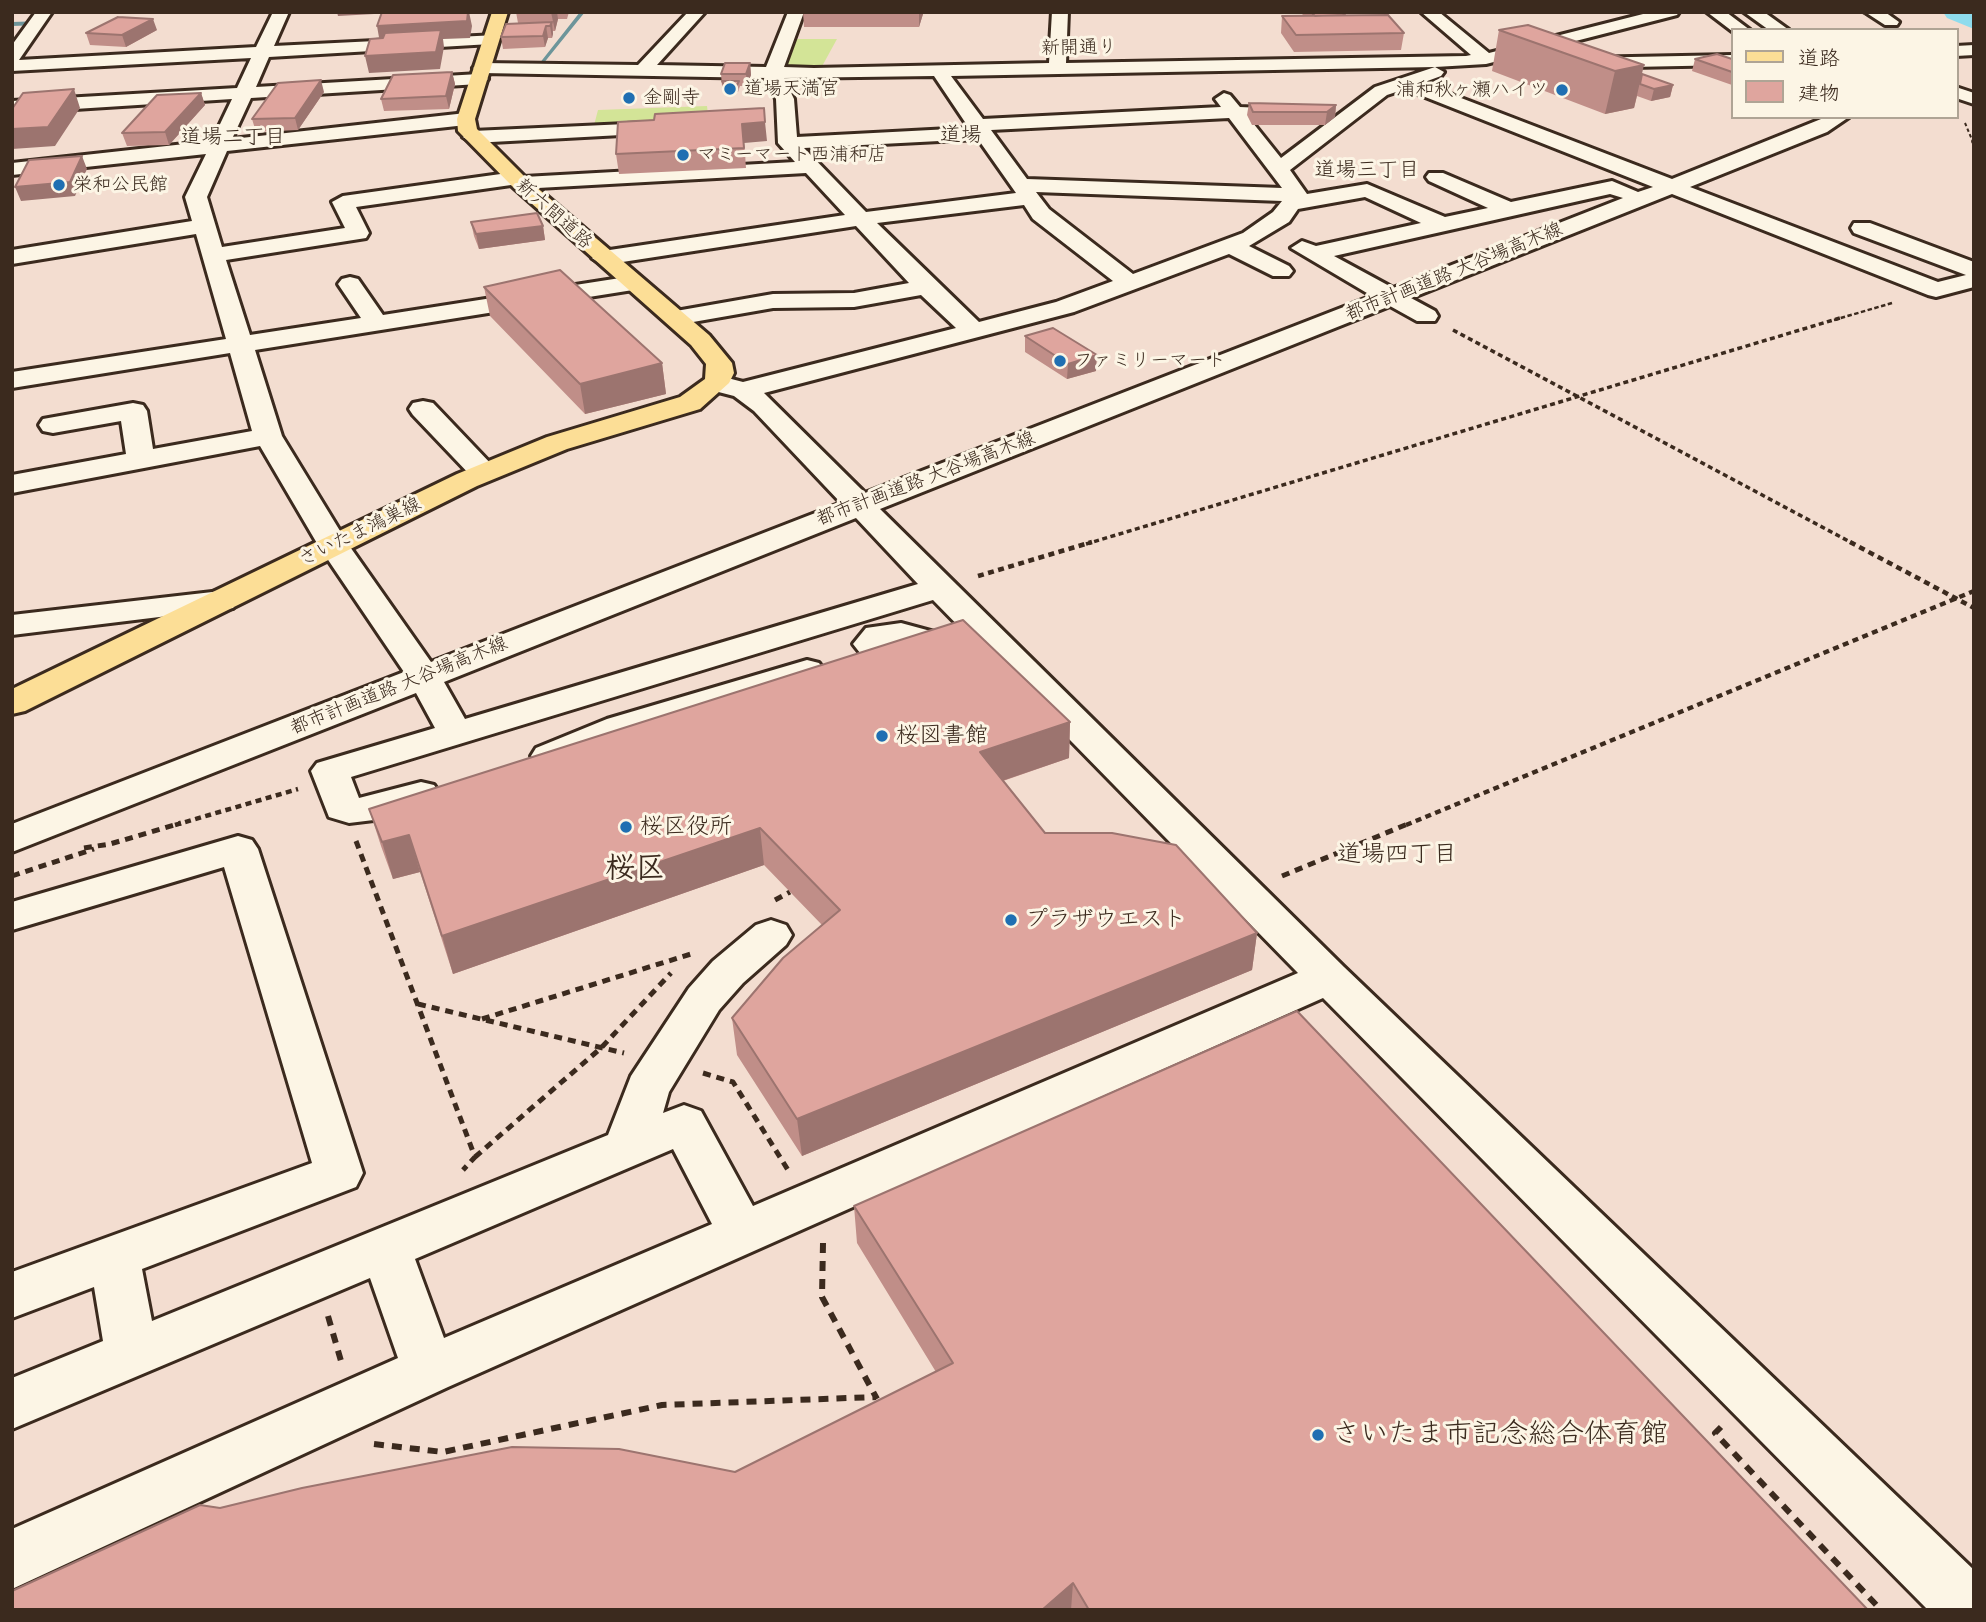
<!DOCTYPE html>
<html>
<head>
<meta charset="utf-8">
<style>
	body { margin:0 }
	#map { position:relative; width:1986px; height:1622px; overflow:hidden; background:#f3ddd0; font-family:"Patrick Hand","Klee One",sans-serif }
	canvas { display:block }
	.frame { position:absolute; inset:0; border:14px solid #3b2a1e; pointer-events:none }
	.legend { position:absolute; left:1731px; top:28px; width:228px; height:91px; box-sizing:border-box; background:#fcf5e5; border:2px solid #afa495; margin:0; padding:9px 12px; list-style:none; font-size:21px; color:#3b2a1e }
	.legend li { display:flex; align-items:center; gap:14px; height:35px }
	.legend b { width:35px; border:2px solid #afa495 }
</style>
</head>
<body>
<div id="map">
<canvas width="1986" height="1622"></canvas>
<div class="frame"></div>
<ul class="legend">
<li><b style="height:9px;background:#fcde96"></b>道路</li>
<li><b style="height:19px;background:#dfa59e"></b>建物</li>
</ul>
</div>
<script>
const context = document.querySelector('canvas').getContext('2d');
context.lineJoin = 'round';
function fillPath(path, color) { context.fillStyle = color; context.fill(path, 'evenodd'); }
const toPath = rows => new Path2D(rows.map(r => 'M' + r).join(''));
function strokePath(path, color, width, dash) { context.strokeStyle = color; context.lineWidth = width; context.lineCap = dash ? 'butt' : 'round'; context.setLineDash(dash || []); context.stroke(path); }
function drawText(font, color, halo, rows, align = 'center') {
  context.font = font + ' "Patrick Hand","Klee One",sans-serif'; context.lineWidth = 6; context.setLineDash([]); context.textBaseline = 'middle'; context.strokeStyle = halo; context.fillStyle = color; for (const [text, x, y, turn = 0] of rows) {
    context.save(); context.translate(x, y); context.rotate((+turn || 0) * Math.PI / 180); context.textAlign = isNaN(turn) ? turn : align; if (halo) context.strokeText(text, 0, 0); context.fillText(text, 0, 0); context.restore();
  }
}
fillPath(toPath([
	[792,39,837,39,820,70,779,66],
	[707,106,709,123,593,129,598,110]
]), '#d3e497');
fillPath(toPath([
	[580,12,585,12,543,64,539,64,580,12],
	[43,21,46,23,45,25,12,74,12,67,40,25,12,26,12,22,43,21]
]), '#6d959a');
fillPath(toPath([
	[1943,12,1974,12,1974,29,1947,18,1943,12]
]), '#8edced');
const minor = toPath([
	[36,12,52,12,19,60,256,47,273,12,289,12,274,46,497,35,497,43,491,44,269,57,256,87,479,74,488,79,479,84,251,98,232,139,466,113,475,119,466,125,227,151,207,197,222,247,345,228,332,202,343,196,515,172,524,177,795,162,778,143,776,99,767,78,482,73,473,68,482,63,638,65,688,12,705,12,657,65,766,67,788,12,804,12,784,67,814,68,1049,63,1052,12,1068,12,1066,63,1466,56,1471,55,1421,12,1439,12,1489,53,1651,12,1679,12,1677,15,1486,64,1435,67,1444,72,1441,76,1422,83,1672,179,1826,117,1849,117,1827,132,1690,187,1938,282,1966,275,1854,233,1851,228,1854,223,1870,223,1974,262,1974,287,1936,297,1928,295,1672,194,1411,298,1435,311,1438,316,1435,321,1417,321,1390,306,880,509,1344,967,1974,1570,1974,1610,1928,1610,1323,998,448,1387,12,1589,12,1529,398,1358,370,1278,12,1429,12,1378,103,1341,94,1287,12,1318,12,1272,312,1163,224,867,12,930,12,902,238,836,252,840,258,849,363,1173,356,1187,142,1269,152,1321,608,1135,631,1076,689,988,713,961,756,925,771,920,786,925,792,935,786,945,743,983,719,1010,669,1092,663,1113,684,1105,701,1111,753,1206,1298,973,933,600,351,777,359,798,421,782,434,785,440,794,434,803,382,819,349,823,329,817,311,771,317,763,435,728,416,693,12,852,12,824,404,672,318,545,260,446,12,493,12,475,126,454,121,421,53,433,43,431,39,425,43,419,133,403,143,405,147,411,153,449,252,431,230,353,12,388,12,372,226,339,196,234,12,264,12,250,192,221,185,197,206,154,12,175,12,163,212,141,232,99,12,113,12,101,237,88,251,58,12,71,12,45,36,12],
	[1435,67,1375,87,1281,158,1249,118,1300,120,1307,118,1309,114,1307,110,1240,107,1230,95,1224,93,1215,99,1221,107,983,119,951,76,1435,67],
	[934,76,969,128,797,137,794,99,784,78,934,76],
	[1405,89,1653,187,1638,192,1612,181,1511,202,1443,173,1429,173,1426,177,1429,181,1488,208,1445,217,1367,184,1307,194,1290,170,1387,95,1405,89],
	[1229,118,1282,188,1027,179,991,130,1229,118],
	[978,139,1016,193,866,212,804,148,978,139],
	[806,173,845,215,603,251,592,258,603,265,856,226,909,283,854,293,773,294,676,311,667,313,664,318,667,323,676,325,773,308,854,307,921,295,956,328,743,382,716,375,707,377,703,383,707,389,734,396,754,411,841,503,431,662,348,544,282,436,255,350,633,290,641,288,645,283,641,278,633,276,383,315,358,279,350,277,342,279,338,284,361,318,250,335,226,260,366,238,369,233,356,207,511,185,520,189,806,173],
	[1036,192,1282,201,1273,212,1243,233,1133,274,1049,209,1036,192],
	[1610,194,1623,198,1393,288,1334,256,1610,194],
	[1365,197,1421,223,1316,246,1302,241,1291,248,1372,296,865,493,764,393,1074,312,1229,254,1273,276,1289,276,1293,271,1289,266,1249,246,1289,222,1298,209,1365,197],
	[1024,205,1033,219,1113,281,1056,302,979,322,877,223,1024,205],
	[856,518,918,584,465,719,444,682,856,518],
	[673,1149,712,1224,444,1338,415,1259,673,1149],
	[1707,12,1726,12,1750,30,1732,31,1707,12],
	[1744,12,1764,12,1789,30,1769,30,1744,12],
	[1865,12,1885,12,1899,22,1897,25,1885,25,1865,12],
	[1974,45,1974,55,1956,56,1956,46,1974,45],
	[1732,55,1732,65,1581,68,1572,63,1581,58,1732,55],
	[1956,87,1974,93,1974,104,1956,98,1956,87],
	[670,122,680,128,677,132,473,143,463,137,473,131,670,122],
	[423,401,433,403,493,466,497,472,493,478,483,481,473,478,413,415,409,409,413,403,423,401],
	[221,591,233,594,237,601,233,608,12,635,12,615,221,591],
	[901,623,949,636,954,643,949,650,934,652,931,656,898,666,868,663,853,644,866,628,901,623],
	[888,644,900,643,902,644,895,646,888,644],
	[807,660,819,663,824,670,819,677,633,735,562,764,549,767,536,764,531,756,536,748,607,719,807,660]
]);
const major = toPath([
	[492,12,508,12,475,119,477,129,527,179,709,335,732,363,734,373,729,383,700,409,567,449,477,486,25,711,12,714,12,689,457,474,547,437,680,397,705,379,706,364,691,345,513,187,458,131,457,119,492,12]
]);
strokePath(minor, '#3b2a1e', 6);
strokePath(major, '#3b2a1e', 6);
strokePath(toPath([
	[1965,123,1973,142]
]), '#3b2a1e', 2, [3.5, 2.5]);
strokePath(toPath([
	[1972,141,1974,145],
	[1834,320,1892,303]
]), '#3b2a1e', 2.5, [4.5, 2.5]);
strokePath(toPath([
	[1453,330,1854,544],
	[1086,544,1840,318]
]), '#3b2a1e', 3.5, [5, 3.5]);
strokePath(toPath([
	[1850,542,1974,608],
	[978,576,1092,542],
	[175,825,298,789],
	[1406,825,1974,591]
]), '#3b2a1e', 4.5, [6, 4.5]);
strokePath(toPath([
	[356,841,475,1157,463,1170],
	[84,848,110,844,181,823],
	[12,876,94,849],
	[1282,876,1410,823],
	[775,900,790,892],
	[418,1004,624,1053],
	[482,1019,691,954],
	[703,1073,733,1082,788,1170],
	[475,1157,601,1048,671,973]
]), '#3b2a1e', 5, [8, 6]);
strokePath(toPath([
	[823,1243,822,1297,877,1399],
	[328,1316,341,1361],
	[1721,1427,1715,1433,1881,1610],
	[374,1444,443,1452,662,1405,876,1397]
]), '#3b2a1e', 6, [10, 8]);
fillPath(minor, '#fcf5e5');
fillPath(major, '#fcde96');
fillPath(toPath([
	[516,12,569,12,567,19,558,19,555,31,553,31,552,38,548,38,545,47,503,49,501,37,518,23],
	[803,12,923,12,923,14,919,27,804,27],
	[1300,12,1342,12,1345,15,1404,33,1401,50,1294,52,1281,33,1282,16,1304,16],
	[157,30,126,47,90,45,86,33],
	[1499,30,1642,74,1673,85,1670,97,1651,101,1637,96,1634,108,1605,114,1492,71],
	[1695,59,1732,59,1732,85,1692,71],
	[750,63,751,75,747,86,740,86,738,92,725,92,722,86,721,74],
	[452,72,455,84,449,109,384,111,381,99],
	[324,92,298,130,256,132,252,119],
	[201,93,205,105,169,145,127,146,122,133],
	[1249,103,1336,105,1335,117,1325,125,1252,125,1247,115],
	[767,141,744,143,746,168,619,174,616,154],
	[471,222,543,226,545,240,479,249,474,236],
	[484,287,662,363,666,394,585,414,490,316],
	[1025,336,1096,371,1067,379,1025,352],
	[1070,722,1069,758,1003,781,1045,833,1257,933,1252,970,802,1156,737,1055,732,1018,822,925,764,865,453,974,420,872,393,879,381,846,369,809],
	[854,1206,1868,1610,12,1610,220,1508,735,1472,936,1372,857,1243]
]), '#c08e88');
fillPath(toPath([
	[337,12,391,12,392,13,338,16],
	[469,12,472,26,470,38,443,39,444,47,440,69,369,73,365,56,380,43,377,26],
	[551,12,557,12,558,19,555,31],
	[919,12,923,12,923,14,919,27],
	[153,19,157,30,126,47,122,35],
	[552,22,553,34,552,38,550,26],
	[546,26,548,38,545,47,543,36],
	[750,63,751,75,747,86,746,74],
	[1644,65,1634,108,1605,114,1615,71],
	[452,72,455,84,449,109,446,96],
	[321,80,324,92,298,130,295,118],
	[1673,85,1670,97,1651,101,1654,89],
	[74,89,80,108,55,146,12,149,12,129],
	[201,93,205,105,169,145,165,132],
	[1336,105,1335,117,1325,125,1327,112],
	[765,122,767,141,744,143,746,168,742,124],
	[82,156,87,169,75,196,21,201,15,187],
	[543,226,545,240,479,249,476,234],
	[1097,355,1096,371,1067,379,1068,364],
	[662,363,666,394,585,414,580,384],
	[1070,722,1069,758,981,788,980,752],
	[760,828,764,865,453,974,442,936],
	[409,835,420,872,393,879,382,842],
	[1257,933,1252,970,802,1156,797,1119],
	[1073,1583,1071,1610,1042,1610]
]), '#9c746f');
const building = toPath([
	[382,12,468,12,467,21,377,26,382,12],
	[1311,12,1342,12,1345,15,1315,16,1311,12],
	[1388,15,1404,33,1296,35,1282,16,1388,15],
	[118,17,153,19,122,35,86,33,118,17],
	[552,22,550,26,546,26,543,36,501,37,506,24,552,22],
	[1528,25,1644,65,1615,71,1499,30,1528,25],
	[441,30,436,52,365,56,370,39,383,38,385,33,441,30],
	[1717,54,1732,59,1732,72,1695,59,1717,54],
	[725,63,750,63,746,74,721,74,725,63],
	[452,72,446,96,381,99,393,75,452,72],
	[1642,74,1673,85,1654,89,1640,84,1642,74],
	[321,80,295,118,252,119,278,83,321,80],
	[722,81,739,81,737,85,724,85,722,81],
	[74,89,48,127,12,129,12,109,23,93,74,89],
	[201,93,165,132,122,133,157,95,201,93],
	[1249,103,1336,105,1327,112,1253,112,1249,103],
	[764,108,765,122,742,124,744,148,616,154,618,122,654,120,655,114,764,108],
	[82,156,70,182,15,187,29,160,82,156],
	[537,213,543,226,476,234,471,222,537,213],
	[560,270,662,363,580,384,484,287,560,270],
	[1053,328,1097,355,1068,364,1025,336,1053,328],
	[963,620,1070,722,980,752,1045,833,1112,833,1176,845,1257,933,797,1119,732,1018,783,958,840,910,760,828,442,936,409,835,382,842,369,809,963,620],
	[1297,1011,1868,1610,1089,1610,1073,1583,1042,1610,12,1610,12,1591,200,1505,220,1508,302,1488,512,1447,619,1449,735,1472,953,1363,854,1206,1297,1011]
]);
fillPath(building, '#dfa59e');
strokePath(building, '#9c746f', 2);
for (const [x, y, r, color] of [
	[730,89,7,"#1f6fb2"],
	[1562,90,7,"#1f6fb2"],
	[629,98,7,"#1f6fb2"],
	[683,155,7,"#1f6fb2"],
	[59,185,7,"#1f6fb2"],
	[1060,361,7,"#1f6fb2"],
	[882,736,7,"#1f6fb2"],
	[626,827,7,"#1f6fb2"],
	[1011,920,7,"#1f6fb2"],
	[1318,1435,7,"#1f6fb2"]
]) { const dot = new Path2D(); dot.arc(x, y, r, 0, 2 * Math.PI); context.fillStyle = color; context.fill(dot); strokePath(dot, '#fcf5e5', 2.5); }
drawText('19px', '#3b2a1e', '#fcf5e5', [
	["新開通り",1079,48,-1],
	["新六間道路",554,214,42],
	["都市計画道路 大谷場高木線",1454,272,-22],
	["都市計画道路 大谷場高木線",926,479,-21],
	["さいたま鴻巣線",360,532,-26],
	["都市計画道路 大谷場高木線",399,686,-22]
]);
drawText('19px', '#3b2a1e', '#fcf5e5', [
	["道場天満宮",744,89],
	["浦和秋ヶ瀬ハイツ",1548,90,"right"],
	["金剛寺",643,98],
	["マミーマート西浦和店",697,155],
	["栄和公民館",73,185],
	["ファミリーマート",1074,361]
], 'left');
drawText('21px', '#3b2a1e', '#fcf5e5', [
	["道場",961,135]
]);
drawText('21px', '#3b2a1e', '#fcf5e5', [
	["道場二丁目",233,137],
	["道場三丁目",1367,170]
]);
drawText('23px', '#3b2a1e', '#fcf5e5', [
	["桜図書館",896,736],
	["桜区役所",640,827],
	["プラザウエスト",1025,920]
], 'left');
drawText('24px', '#3b2a1e', '#fcf5e5', [
	["道場四丁目",1397,855]
]);
drawText('28px', '#3b2a1e', '#fcf5e5', [
	["さいたま市記念総合体育館",1332,1435]
], 'left');
drawText('bold 30px', '#3b2a1e', '#fcf5e5', [
	["桜区",635,869]
]);
</script>
</body>
</html>
